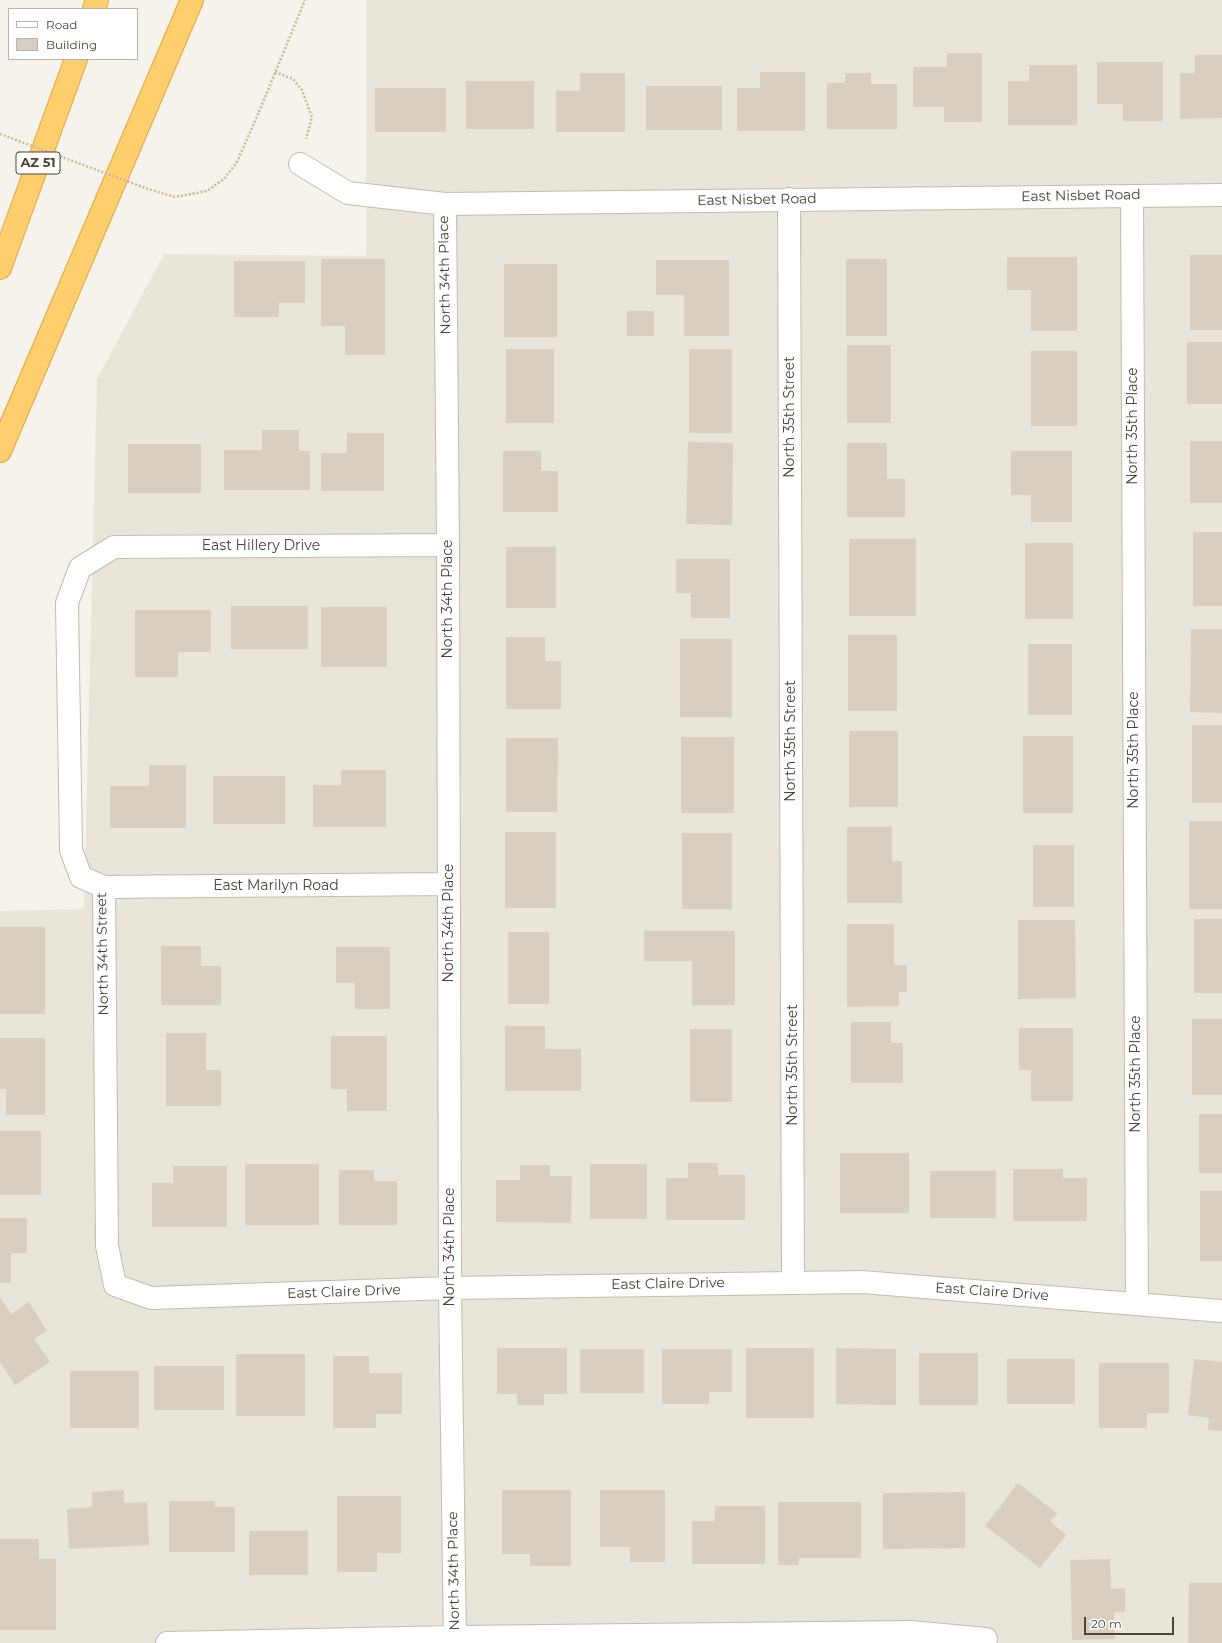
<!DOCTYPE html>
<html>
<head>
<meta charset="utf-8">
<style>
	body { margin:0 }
	#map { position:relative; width:1222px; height:1643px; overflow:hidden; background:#f6f3ec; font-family:Montserrat,sans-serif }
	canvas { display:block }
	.legend { position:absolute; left:8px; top:8px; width:130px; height:52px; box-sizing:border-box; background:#fff; border:1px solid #b7b4b0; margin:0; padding:5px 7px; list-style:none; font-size:12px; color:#4b4439 }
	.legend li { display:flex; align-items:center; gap:8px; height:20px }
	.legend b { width:20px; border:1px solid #b7b4b0 }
	.scale { position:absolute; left:1084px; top:1617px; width:90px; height:18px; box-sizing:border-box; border:2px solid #4b4439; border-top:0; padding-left:5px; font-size:12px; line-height:14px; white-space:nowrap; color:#4b4439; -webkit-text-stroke:3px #fff; paint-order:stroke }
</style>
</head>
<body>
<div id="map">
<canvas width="1222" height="1643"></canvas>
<ul class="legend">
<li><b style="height:5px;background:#fff"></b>Road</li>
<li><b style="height:11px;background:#d8cfc1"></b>Building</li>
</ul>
<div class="scale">20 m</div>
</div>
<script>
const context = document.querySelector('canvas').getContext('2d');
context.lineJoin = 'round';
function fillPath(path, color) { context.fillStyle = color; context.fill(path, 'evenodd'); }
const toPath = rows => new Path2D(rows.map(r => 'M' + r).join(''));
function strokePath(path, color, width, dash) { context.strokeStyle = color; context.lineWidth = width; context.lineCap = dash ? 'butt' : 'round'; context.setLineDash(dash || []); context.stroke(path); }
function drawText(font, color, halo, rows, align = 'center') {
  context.font = font + ' Montserrat,sans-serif'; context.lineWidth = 3; context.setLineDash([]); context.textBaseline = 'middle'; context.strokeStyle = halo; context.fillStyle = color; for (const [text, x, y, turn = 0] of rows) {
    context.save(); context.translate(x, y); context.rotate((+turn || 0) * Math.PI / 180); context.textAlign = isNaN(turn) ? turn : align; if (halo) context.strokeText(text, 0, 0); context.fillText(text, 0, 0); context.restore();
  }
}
fillPath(toPath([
	[366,0,1222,0,1222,1643,0,1643,0,911,84,909,97,379,164,254,366,256]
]), '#eae5da');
fillPath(toPath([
	[947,53,982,53,982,122,944,122,944,107,913,107,913,67,947,67],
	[1195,55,1222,55,1222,118,1180,119,1180,73,1195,73],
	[1097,62,1163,62,1163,121,1123,121,1123,104,1097,104],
	[1029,65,1077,65,1077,125,1008,125,1008,81,1029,81],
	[760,72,805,72,805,131,737,131,737,88,760,88],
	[580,73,625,73,625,132,556,132,556,91,580,91],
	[845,73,871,73,871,84,897,84,897,129,827,129,827,83,845,83],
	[466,81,534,81,534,129,466,129],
	[646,86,722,86,722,130,646,130],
	[375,88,446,88,446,132,375,132],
	[1190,255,1222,255,1222,330,1190,330],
	[1007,257,1077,257,1077,331,1031,331,1031,290,1007,290],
	[321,259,385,259,385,355,345,355,345,326,321,326],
	[846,259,887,259,887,336,846,336],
	[656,260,729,260,729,336,684,336,684,295,656,295],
	[234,261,305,261,305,303,279,303,279,317,234,317],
	[504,264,557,264,557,337,504,337],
	[627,311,654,311,654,336,627,336],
	[1187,342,1222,342,1222,404,1187,404],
	[847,345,891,345,891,423,847,423],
	[506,349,554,349,554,423,506,423],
	[689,349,732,349,732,433,689,433],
	[1031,351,1077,351,1077,426,1031,426],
	[262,430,299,430,299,451,310,451,310,490,224,490,224,450,262,450],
	[347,433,384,433,384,491,321,491,321,453,347,453],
	[1190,441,1222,441,1222,503,1190,503],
	[688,442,733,443,732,525,686,524],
	[847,443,887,443,887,479,905,479,905,517,847,517],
	[128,444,201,444,201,493,128,493],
	[503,451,541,451,541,471,558,471,558,512,503,512],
	[1011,451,1072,451,1072,522,1031,522,1031,495,1011,495],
	[1193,532,1222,532,1222,606,1193,606],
	[849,539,916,539,916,616,849,616],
	[1025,543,1073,543,1073,619,1025,619],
	[506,547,556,547,556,608,506,608],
	[676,559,730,559,730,618,691,618,691,593,676,593],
	[231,606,308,606,308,649,231,649],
	[321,607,387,607,387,667,321,667],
	[135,610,211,610,211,652,178,652,178,677,135,677],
	[1191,629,1222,629,1222,713,1190,712],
	[848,635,897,635,897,711,848,711],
	[506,637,545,637,545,661,561,661,561,709,506,709],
	[680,639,732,639,732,717,680,717],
	[1028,644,1072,644,1072,715,1028,715],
	[1192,725,1222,725,1222,803,1192,803],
	[849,731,898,731,898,807,849,807],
	[1023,736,1073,736,1073,813,1023,813],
	[681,737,734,737,734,813,681,813],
	[506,738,558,738,557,812,506,812],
	[149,765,186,765,186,828,110,828,110,786,149,786],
	[341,770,386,770,386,827,313,827,313,785,341,785],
	[213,776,285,776,285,824,213,824],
	[1189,821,1222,821,1222,909,1189,909],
	[847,827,892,827,892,861,902,861,902,903,847,903],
	[505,832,556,832,556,908,505,908],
	[682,833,732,833,732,909,682,909],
	[1033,845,1074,845,1074,907,1033,907],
	[1194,919,1222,919,1222,993,1194,993],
	[1018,920,1075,920,1076,998,1018,999],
	[847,924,894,924,894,965,907,965,907,992,899,992,899,1006,847,1007],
	[0,927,45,927,45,1014,0,1014],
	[644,931,735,931,735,1005,692,1005,692,961,644,961],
	[508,932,549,932,549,1004,508,1004],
	[161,946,201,946,201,966,221,966,221,1005,161,1005],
	[336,947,390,947,390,1009,355,1009,355,983,336,983],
	[1192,1019,1222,1019,1222,1095,1192,1095],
	[851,1022,891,1022,891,1043,903,1043,903,1083,851,1083],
	[505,1026,545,1026,545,1049,581,1049,581,1091,505,1091],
	[1019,1028,1073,1028,1073,1101,1031,1101,1031,1070,1019,1070],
	[690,1029,732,1029,732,1102,690,1102],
	[166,1033,206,1033,206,1070,221,1070,221,1106,166,1106],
	[331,1036,387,1036,387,1111,347,1111,347,1089,331,1089],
	[0,1038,45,1038,45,1115,6,1115,6,1089,0,1089],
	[1199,1114,1222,1114,1222,1173,1199,1173],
	[0,1131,41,1131,41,1195,0,1195],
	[840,1153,909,1153,909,1213,840,1213],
	[688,1163,718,1163,718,1175,745,1175,745,1220,666,1220,666,1178,688,1178],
	[245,1164,319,1164,319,1225,245,1225],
	[590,1164,647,1164,647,1219,590,1219],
	[520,1165,550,1165,550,1176,572,1176,571,1223,496,1222,496,1180,520,1180],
	[173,1166,227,1166,227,1227,152,1227,152,1183,173,1183],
	[1013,1169,1063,1169,1063,1178,1087,1178,1087,1221,1013,1221],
	[339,1170,374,1170,374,1181,397,1181,397,1225,339,1225],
	[930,1171,996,1171,996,1218,930,1218],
	[1200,1191,1222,1191,1222,1261,1200,1261],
	[0,1218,27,1218,27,1253,11,1253,11,1283,0,1283],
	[0,1297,11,1314,29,1302,47,1331,34,1339,50,1362,15,1385,1,1363,0,1364],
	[497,1348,567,1348,567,1394,544,1394,544,1405,517,1405,517,1394,497,1394],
	[746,1348,814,1348,814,1418,746,1418],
	[836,1348,896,1349,896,1405,836,1404],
	[580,1349,644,1349,644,1393,580,1393],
	[662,1349,732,1349,732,1392,709,1392,709,1404,662,1404],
	[919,1353,978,1353,978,1405,919,1405],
	[236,1354,305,1354,305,1416,236,1416],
	[333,1356,369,1356,369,1373,402,1373,402,1414,376,1414,376,1428,333,1428],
	[1007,1359,1075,1359,1075,1404,1007,1404],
	[1194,1359,1222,1362,1222,1431,1208,1430,1209,1418,1188,1415],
	[1099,1363,1169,1363,1169,1413,1147,1413,1147,1428,1099,1428],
	[154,1366,224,1366,224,1410,154,1410],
	[70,1371,139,1371,139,1428,70,1428],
	[1018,1483,1057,1513,1050,1522,1066,1535,1040,1568,985,1526],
	[124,1490,124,1503,147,1502,149,1545,69,1549,67,1509,92,1507,92,1492],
	[502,1490,571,1490,571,1566,530,1566,530,1554,502,1554],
	[600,1490,665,1490,665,1562,630,1562,630,1547,600,1547],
	[965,1492,965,1548,883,1549,883,1493],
	[337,1496,401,1496,401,1553,377,1553,377,1572,337,1572],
	[169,1501,215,1501,215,1507,235,1507,235,1552,169,1552],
	[778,1502,861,1502,861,1558,799,1558,799,1565,778,1565],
	[715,1506,765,1506,765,1564,692,1564,692,1521,715,1521],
	[249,1531,308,1531,308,1575,249,1575],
	[0,1539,39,1539,39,1559,56,1559,56,1630,0,1630],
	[1110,1559,1111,1589,1125,1588,1125,1612,1114,1612,1115,1639,1072,1640,1070,1560],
	[1189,1583,1222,1583,1222,1643,1188,1643]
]), '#d8cfc1');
const minor = toPath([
	[300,164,348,193,445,204,1222,195],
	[1132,196,1137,1304],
	[789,199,793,1282],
	[445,204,448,545,450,1288,455,1643],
	[448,545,114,547,80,568,67,603,71,850,81,877,104,887,107,1246,115,1285,151,1298,450,1288,862,1282,1222,1311],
	[104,887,448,884],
	[167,1643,455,1637,911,1632,986,1639]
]);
const highway = toPath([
	[94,9,97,0],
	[0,268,76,59],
	[0,451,192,0]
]);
strokePath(minor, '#c2bbae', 24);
strokePath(highway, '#e0a43c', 24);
strokePath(toPath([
	[275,72,293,79,302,90,312,117,306,139],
	[259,112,305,0]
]), '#c4b79f', 2.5, [2, 2]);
strokePath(minor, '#fff', 22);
strokePath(highway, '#ffcf6e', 22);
strokePath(toPath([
	[0,134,148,189,175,197,207,191,224,179,237,162,259,112]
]), '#c4b79f', 2.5, [2, 2]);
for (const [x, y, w] of [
	[38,163,44]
]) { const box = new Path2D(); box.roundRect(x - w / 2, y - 11, w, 22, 3); context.fillStyle = '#fff'; context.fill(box); strokePath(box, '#4b4439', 1); }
drawText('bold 13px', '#4b4439', null, [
	["AZ 51",38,163]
]);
drawText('14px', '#4b4439', '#fff', [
	["East Nisbet Road",1081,196,-1],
	["East Nisbet Road",757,200,-1],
	["North 34th Place",445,275,-91],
	["North 35th Street",790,417,-90],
	["North 35th Place",1133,426,-90],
	["East Hillery Drive",261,546],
	["North 34th Place",448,599,-90],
	["North 35th Street",791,741,-90],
	["North 35th Place",1134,750,-90],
	["East Marilyn Road",276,886],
	["North 34th Place",449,923,-90],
	["North 34th Street",103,954,-91],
	["North 35th Street",793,1065,-90],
	["North 35th Place",1136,1074,-90],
	["North 34th Place",450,1247,-90],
	["East Claire Drive",668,1284,-1],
	["East Claire Drive",344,1292,-2],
	["East Claire Drive",992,1292,4],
	["North 34th Place",454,1571,-91]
]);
</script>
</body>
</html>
